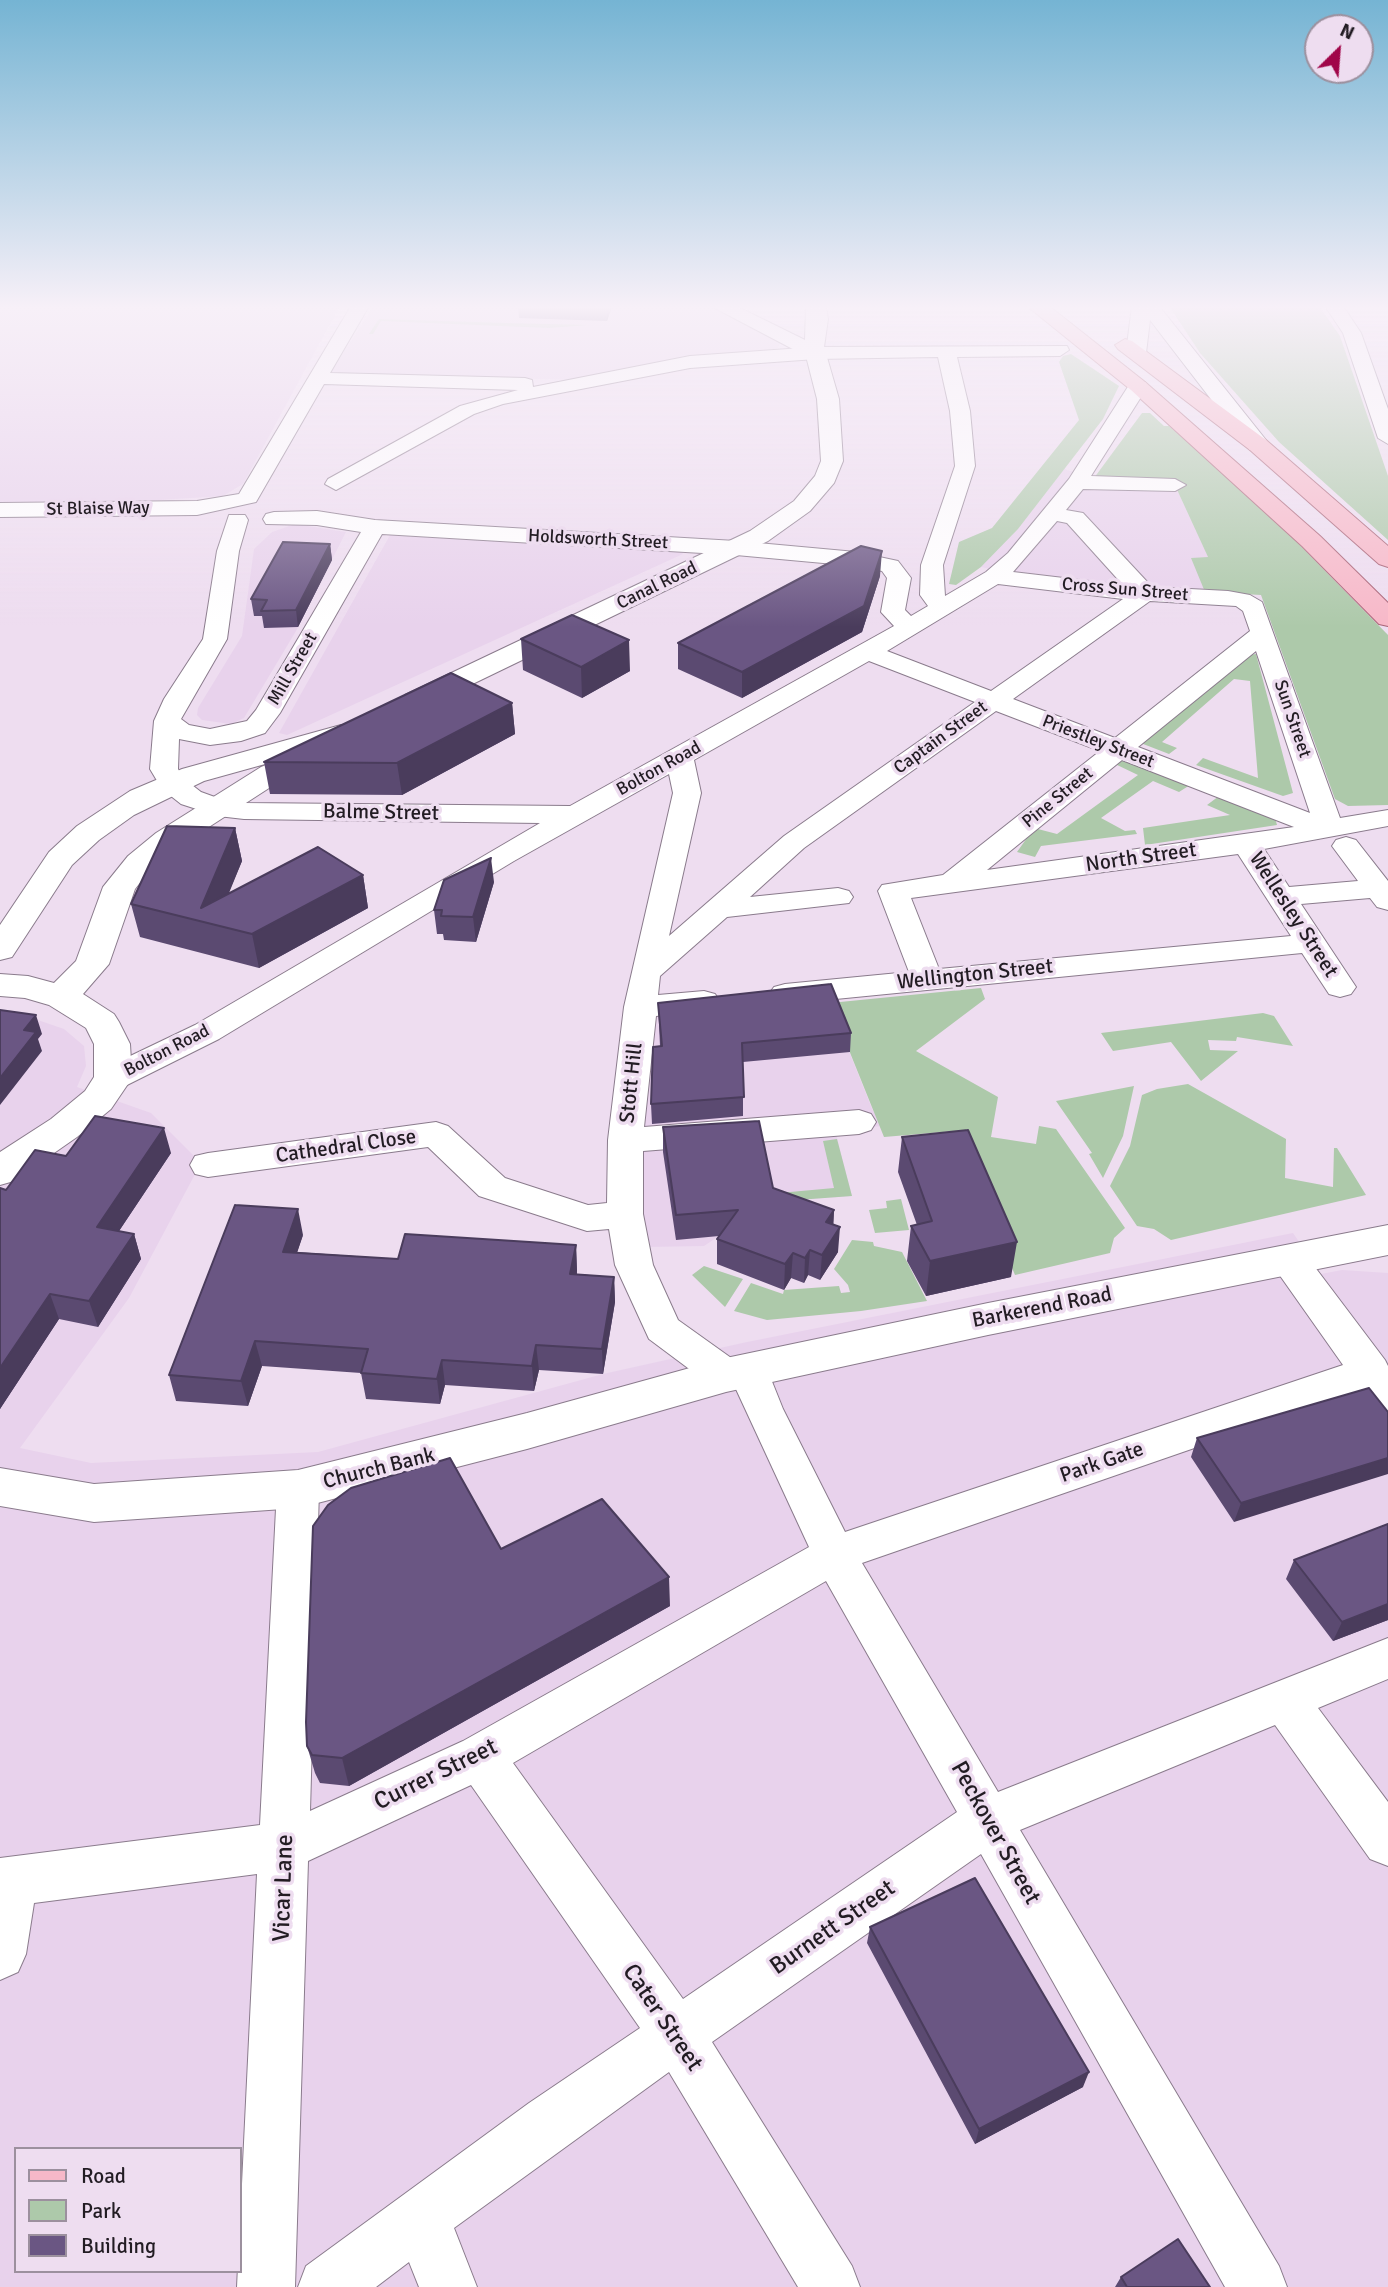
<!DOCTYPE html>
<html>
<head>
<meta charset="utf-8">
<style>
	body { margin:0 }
	#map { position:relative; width:1388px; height:2287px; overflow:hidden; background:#eeddf0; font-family:Signika,sans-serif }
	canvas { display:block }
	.legend { position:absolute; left:14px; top:2147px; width:228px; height:126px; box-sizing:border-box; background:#eeddf0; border:2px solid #9c909e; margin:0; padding:9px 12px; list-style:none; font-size:21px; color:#221c23 }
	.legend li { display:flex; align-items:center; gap:14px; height:35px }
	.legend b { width:35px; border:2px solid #9c909e }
	.north { position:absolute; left:1304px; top:14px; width:70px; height:70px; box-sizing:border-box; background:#eeddf0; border:2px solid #9c909e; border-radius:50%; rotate:25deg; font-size:19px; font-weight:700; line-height:28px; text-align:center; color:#221c23 }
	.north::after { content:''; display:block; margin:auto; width:24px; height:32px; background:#a00649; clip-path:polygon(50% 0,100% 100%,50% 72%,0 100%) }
</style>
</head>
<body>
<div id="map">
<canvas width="1388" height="2287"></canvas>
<ul class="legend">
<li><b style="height:9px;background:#f7b8c8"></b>Road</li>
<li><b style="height:19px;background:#adc9aa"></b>Park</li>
<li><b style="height:19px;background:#6a5683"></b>Building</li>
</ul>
<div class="north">N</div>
</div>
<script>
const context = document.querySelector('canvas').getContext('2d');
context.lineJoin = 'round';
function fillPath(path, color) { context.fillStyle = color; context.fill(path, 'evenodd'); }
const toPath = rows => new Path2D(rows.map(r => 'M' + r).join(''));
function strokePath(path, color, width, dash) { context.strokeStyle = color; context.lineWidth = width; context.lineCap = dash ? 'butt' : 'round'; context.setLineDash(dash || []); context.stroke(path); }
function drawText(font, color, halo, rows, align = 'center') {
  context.font = font + ' Signika,sans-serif'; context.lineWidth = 7; context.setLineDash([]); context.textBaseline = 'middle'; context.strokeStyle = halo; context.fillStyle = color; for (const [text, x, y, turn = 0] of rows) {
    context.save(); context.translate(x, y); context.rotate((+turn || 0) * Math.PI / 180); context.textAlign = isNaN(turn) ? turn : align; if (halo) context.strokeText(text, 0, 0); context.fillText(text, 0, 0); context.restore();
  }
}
fillPath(toPath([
	[0,306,340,306,243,484,223,496,144,501,0,502],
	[374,306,714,306,781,341,778,348,770,350,578,380,329,374],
	[1064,469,1094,478,1173,481,1224,591,1124,586,1020,576,981,567,1018,529],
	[295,524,346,532,296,631,244,718,231,724,202,720,197,715,198,708,242,636,254,549,272,532],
	[390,535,682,552,683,554,287,735,279,733],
	[831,999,830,1004,873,1111,894,1125,835,1130,852,1196,770,1202,704,1246,644,1247,640,1210,649,1025,657,1017],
	[0,1015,32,1018,64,1029,84,1046,86,1066,77,1087,151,1113,201,1163,129,1298,20,1448,91,1463,318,1452,603,1374,747,1342,1293,1233,1321,1274,1342,1270,1388,1273,1388,2287,0,2287],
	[16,2149,240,2149,240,2271,16,2271]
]), '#e8d2ec');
fillPath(toPath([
	[1169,306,1319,306,1340,336,1388,476,1388,540,1279,442,1200,353],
	[379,319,507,323,587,325,549,328,381,321,373,334,369,334],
	[1071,354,1119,386,1103,419,1018,529,981,567,956,585,949,584,959,542,992,528,1079,420,1059,362,1063,356],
	[1142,413,1150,413,1164,426,1169,426,1244,488,1388,635,1388,805,1348,806,1335,799,1261,595,1205,592,1191,558,1208,557,1173,481,1094,478],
	[1256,654,1293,793,1283,796,1196,765,1203,758,1258,778,1250,681,1234,679,1162,742,1177,748,1169,754,1138,742,1248,655],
	[1123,757,1190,785,1179,792,1153,781,1101,818,1125,831,1135,830,1137,834,1041,846,1035,857,1017,852,1034,828,1057,834,1138,775,1115,764],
	[1219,796,1275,818,1277,825,1145,845,1143,828,1230,815,1207,805],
	[981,988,985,999,916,1051,998,1097,991,1137,1036,1144,1039,1126,1056,1129,1125,1228,1114,1238,1110,1253,1015,1275,955,1131,884,1137,830,1003],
	[1263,1013,1274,1016,1293,1046,1237,1037,1236,1041,1208,1040,1210,1050,1238,1051,1201,1081,1171,1042,1113,1051,1101,1033],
	[1188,1084,1286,1139,1285,1178,1333,1187,1334,1148,1337,1148,1366,1195,1171,1240,1154,1229,1137,1226,1110,1186,1130,1146,1142,1095,1157,1089],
	[1134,1086,1123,1136,1103,1178,1089,1154,1092,1153,1056,1101],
	[837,1139,852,1196,770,1202,768,1194,834,1188,823,1141],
	[901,1199,909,1230,875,1233,869,1210,887,1208,886,1201],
	[852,1240,873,1242,874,1246,902,1252,927,1301,861,1311,767,1320,734,1311,751,1283,783,1294,784,1290,839,1286,841,1293,850,1292,848,1285,834,1269],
	[704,1266,743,1279,725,1307,692,1275]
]), '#adc9aa');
const street = toPath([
	[351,306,369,306,330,373,525,378,532,380,533,387,690,356,816,347,1067,346,1069,350,1060,356,957,357,970,411,975,466,943,565,945,596,986,572,1008,553,1069,479,1131,382,1145,382,1148,386,1091,476,1175,479,1186,485,1175,491,1083,489,1066,510,1083,513,1152,587,1228,591,1250,595,1262,602,1340,818,1388,810,1388,826,1264,849,1289,887,1358,881,1332,846,1336,840,1346,837,1356,840,1388,881,1388,910,1377,907,1370,898,1301,904,1356,987,1351,994,1340,997,1329,994,1302,953,785,1004,774,1001,769,994,774,987,785,984,909,972,878,891,882,885,943,875,1100,751,996,711,804,848,750,897,838,888,849,891,853,897,849,903,727,917,660,976,658,995,704,991,715,994,720,1001,715,1008,704,1011,656,1016,644,1127,859,1110,871,1114,876,1122,871,1130,859,1134,643,1151,643,1214,653,1265,678,1320,734,1360,749,1355,763,1359,783,1409,845,1532,1343,1365,1276,1270,1270,1260,1276,1250,1289,1246,1302,1250,1385,1360,1388,1366,1388,1412,1374,1407,1362,1390,862,1563,998,1792,1388,1638,1388,1679,1318,1708,1388,1802,1388,1866,1370,1859,1275,1725,1020,1830,1279,2266,1287,2287,1225,2287,981,1854,712,2042,852,2266,860,2287,798,2287,669,2072,454,2228,477,2287,419,2287,409,2262,376,2287,298,2287,306,2266,529,2103,640,2028,471,1785,308,1861,295,2287,237,2287,257,1874,34,1903,26,1954,18,1972,0,1980,0,1858,260,1825,277,1489,283,1477,298,1472,313,1477,319,1489,310,1811,463,1741,809,1547,735,1387,726,1390,712,1386,649,1339,615,1265,609,1229,587,1231,479,1196,428,1147,208,1177,195,1174,190,1165,195,1156,208,1153,436,1122,448,1126,505,1178,588,1205,607,1203,608,1140,624,1007,673,793,669,774,514,861,219,1039,125,1086,113,1089,101,1086,96,1078,101,1070,195,1025,540,823,244,819,218,816,181,804,162,789,150,769,154,721,164,699,203,639,217,551,229,515,245,515,248,520,239,551,227,639,181,719,189,725,210,729,247,721,256,710,361,532,317,525,266,524,263,519,266,514,274,512,317,511,375,520,736,541,856,552,898,561,911,578,905,610,911,616,928,606,920,595,921,565,955,466,950,411,938,357,816,359,690,368,503,404,474,414,336,490,325,484,328,479,460,406,518,390,324,384,256,502,197,515,0,517,0,503,197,501,239,494,351,306],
	[1057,521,1067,523,1123,585,1013,572,1057,521],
	[382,534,736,555,856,566,882,571,887,578,881,612,894,626,570,806,244,803,223,800,201,792,183,778,178,769,179,739,210,745,241,741,265,733,280,713,382,534],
	[998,584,1123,599,991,691,887,651,998,584],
	[1150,601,1236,606,1243,611,1250,631,1115,738,1013,699,1150,601],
	[1256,651,1310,813,1138,747,1256,651],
	[869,661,975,702,784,836,669,936,701,793,694,760,869,661],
	[1122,760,1294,827,987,870,1122,760],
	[1238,854,1291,936,939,969,911,898,1238,854],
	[826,1581,957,1812,683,1999,513,1763,826,1581],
	[1325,306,1343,306,1361,333,1388,409,1388,444,1378,438,1343,333,1325,306]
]);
const secondary = toPath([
	[711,306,736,306,805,340,806,306,826,306,828,319,824,347,839,399,843,461,834,483,810,511,768,541,425,707,415,710,405,707,401,701,405,695,750,531,794,501,815,476,821,461,817,399,806,356,711,306],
	[1132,306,1159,306,1266,440,1269,445,1266,450,1250,450,1150,320,1146,353,1143,357,1129,357,1126,353,1132,306],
	[341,725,351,728,356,734,351,740,297,755,307,758,311,764,307,770,283,779,178,847,150,870,135,889,109,964,83,994,114,1014,119,1022,130,1044,132,1078,111,1109,77,1137,14,1181,0,1185,0,1152,51,1119,85,1091,94,1077,94,1044,86,1028,49,1005,25,998,0,996,0,974,28,976,54,983,76,961,103,887,128,856,156,833,261,767,276,761,204,781,134,815,99,840,72,865,12,957,0,960,0,925,49,852,77,826,130,791,182,769,341,725],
	[1388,1225,1388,1255,988,1335,726,1392,527,1449,298,1508,94,1522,0,1506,0,1468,94,1484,298,1470,527,1413,726,1358,988,1303,1388,1225]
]);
const primary = toPath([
	[1027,306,1049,306,1145,382,1320,536,1388,603,1388,626,1379,624,1302,546,1131,390,1027,306],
	[1125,339,1132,341,1266,440,1388,546,1388,567,1379,564,1250,450,1118,349,1115,345,1125,339]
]);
strokePath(street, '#8a7b8c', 2);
strokePath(secondary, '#8a7b8c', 2);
strokePath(primary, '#a96376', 2);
fillPath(street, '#fff');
fillPath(secondary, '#fff');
fillPath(primary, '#f7b8c8');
fillPath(toPath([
	[518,306,612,306,607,321,519,318],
	[330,544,332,560,298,627,264,628,262,616,254,616,251,599],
	[880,576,862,632,742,698,678,669,678,643],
	[521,639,630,671,582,698,523,670],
	[512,703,515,734,402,795,270,794,264,762],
	[235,828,242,861,228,894,363,875,368,908,259,968,140,937,131,904],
	[494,882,476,942,444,940,443,934,437,934,434,910],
	[658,1003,851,1033,850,1052,743,1062,743,1116,652,1124,651,1104,660,1046],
	[663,1127,773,1188,834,1210,833,1224,838,1252,820,1280,808,1275,804,1283,791,1278,784,1290,717,1264,717,1239,719,1236,676,1240,663,1152],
	[902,1137,1011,1277,926,1296,907,1261,911,1226,917,1225,898,1172],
	[171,1153,119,1231,134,1234,141,1259,98,1327,59,1319,0,1409,0,1188,6,1190,66,1156],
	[303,1235,297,1252,398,1259,576,1245,577,1274,614,1277,615,1302,603,1374,539,1370,534,1391,445,1385,440,1404,366,1399,361,1373,262,1366,248,1406,176,1401,169,1375],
	[1369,1388,1234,1522,1191,1457,1197,1438],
	[1388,1524,1388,1620,1333,1641,1286,1579,1294,1560],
	[501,1549,670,1606,349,1786,320,1783,315,1773,307,1746],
	[870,1927,1083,2087,975,2144,867,1943],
	[1121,2277,1210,2287,1115,2287]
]), '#5b4a71');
fillPath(toPath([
	[612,306,607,321,607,307],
	[330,544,332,560,298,627,296,610],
	[882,551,880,576,862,632,742,698,742,672],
	[629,640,630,671,582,698,581,667],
	[512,703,515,734,402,795,397,763],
	[235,828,242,861,216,925,201,908],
	[491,858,494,882,476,942,473,917],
	[363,875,368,908,259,968,252,934],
	[36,1015,42,1034,38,1039,42,1051,0,1105,0,1078,24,1030],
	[164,1128,171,1153,105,1252,97,1227],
	[298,1209,303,1235,289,1277,283,1252],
	[834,1210,833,1235,826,1222],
	[840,1227,838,1252,820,1280,822,1255],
	[134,1234,141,1259,98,1327,89,1301],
	[1017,1242,1011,1277,926,1296,930,1261],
	[576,1245,577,1271,572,1299,570,1274],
	[810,1250,808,1275,804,1283,805,1258],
	[793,1253,791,1278,784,1290,785,1264],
	[614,1277,615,1302,603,1374,602,1349],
	[50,1294,59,1319,0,1409,0,1368],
	[255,1341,262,1366,248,1406,241,1381],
	[536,1345,539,1370,534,1391,532,1366],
	[442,1360,445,1385,440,1404,437,1379],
	[1388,1458,1388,1474,1234,1522,1241,1503],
	[669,1577,670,1606,349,1786,342,1758],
	[1388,1604,1388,1620,1333,1641,1342,1622],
	[1089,2072,1083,2087,975,2144,979,2129]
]), '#4a3c5c');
const building = toPath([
	[283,542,330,544,296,610,261,611,267,600,251,599,283,542],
	[861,546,882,551,864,606,742,672,678,643,861,546],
	[572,615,629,640,581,667,521,639,572,615],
	[451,673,512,703,397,763,264,762,451,673],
	[167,826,235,828,201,908,318,847,363,875,252,934,131,904,167,826],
	[491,858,473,917,441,916,442,910,434,910,444,880,491,858],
	[831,984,851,1033,742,1043,744,1097,651,1104,653,1047,662,1046,658,1003,831,984],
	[0,1010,36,1015,24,1030,36,1032,0,1078,0,1010],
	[95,1116,164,1128,97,1227,134,1234,89,1301,50,1294,0,1368,0,1188,6,1190,35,1150,66,1156,95,1116],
	[759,1121,773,1188,834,1210,826,1222,840,1227,822,1255,810,1250,805,1258,793,1253,785,1264,717,1239,738,1210,676,1215,663,1127,759,1121],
	[968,1130,1017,1242,930,1261,911,1226,932,1221,902,1137,968,1130],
	[235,1205,298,1209,283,1252,398,1259,405,1234,576,1245,570,1274,614,1277,602,1349,536,1345,532,1366,442,1360,437,1379,361,1373,368,1349,255,1341,241,1381,169,1375,235,1205],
	[1369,1388,1388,1412,1388,1458,1241,1503,1197,1438,1369,1388],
	[450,1458,501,1549,602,1499,669,1577,342,1758,312,1755,307,1746,306,1722,313,1526,328,1505,351,1488,450,1458],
	[1388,1524,1388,1604,1342,1622,1294,1560,1388,1524],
	[975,1878,1089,2072,979,2129,870,1927,975,1878],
	[1178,2239,1210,2287,1127,2287,1121,2277,1178,2239]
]);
fillPath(building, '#6a5683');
strokePath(building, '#4a3c5c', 2);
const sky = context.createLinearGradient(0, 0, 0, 627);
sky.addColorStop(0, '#75b4d3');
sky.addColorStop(0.49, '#f7f0f8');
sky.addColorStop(1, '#f7f0f800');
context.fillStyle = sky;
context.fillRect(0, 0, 1388, 627);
drawText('18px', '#221c23', '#eeddf0', [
	["St Blaise Way",98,509,-1],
	["Holdsworth Street",598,540,3],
	["Canal Road",657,586,-26],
	["Cross Sun Street",1125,590,5],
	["Mill Street",293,669,-60],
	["Sun Street",1292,719,71],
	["Captain Street",941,738,-36],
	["Priestley Street",1098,742,21],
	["Bolton Road",659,769,-29],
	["Pine Street",1058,798,-39],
	["Bolton Road",167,1051,-27]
]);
drawText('21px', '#221c23', '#eeddf0', [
	["Balme Street",381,813,1],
	["North Street",1141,858,-8],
	["Wellesley Street",1293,915,57],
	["Wellington Street",975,975,-6],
	["Stott Hill",632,1083,-84],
	["Cathedral Close",346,1147,-8],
	["Barkerend Road",1042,1308,-11],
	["Park Gate",1102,1463,-19],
	["Church Bank",379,1469,-14]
]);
drawText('24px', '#221c23', '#eeddf0', [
	["Currer Street",436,1775,-26],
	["Peckover Street",995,1833,61],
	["Vicar Lane",284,1888,-88],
	["Burnett Street",833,1928,-35],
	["Cater Street",662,2018,56]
]);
</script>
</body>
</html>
